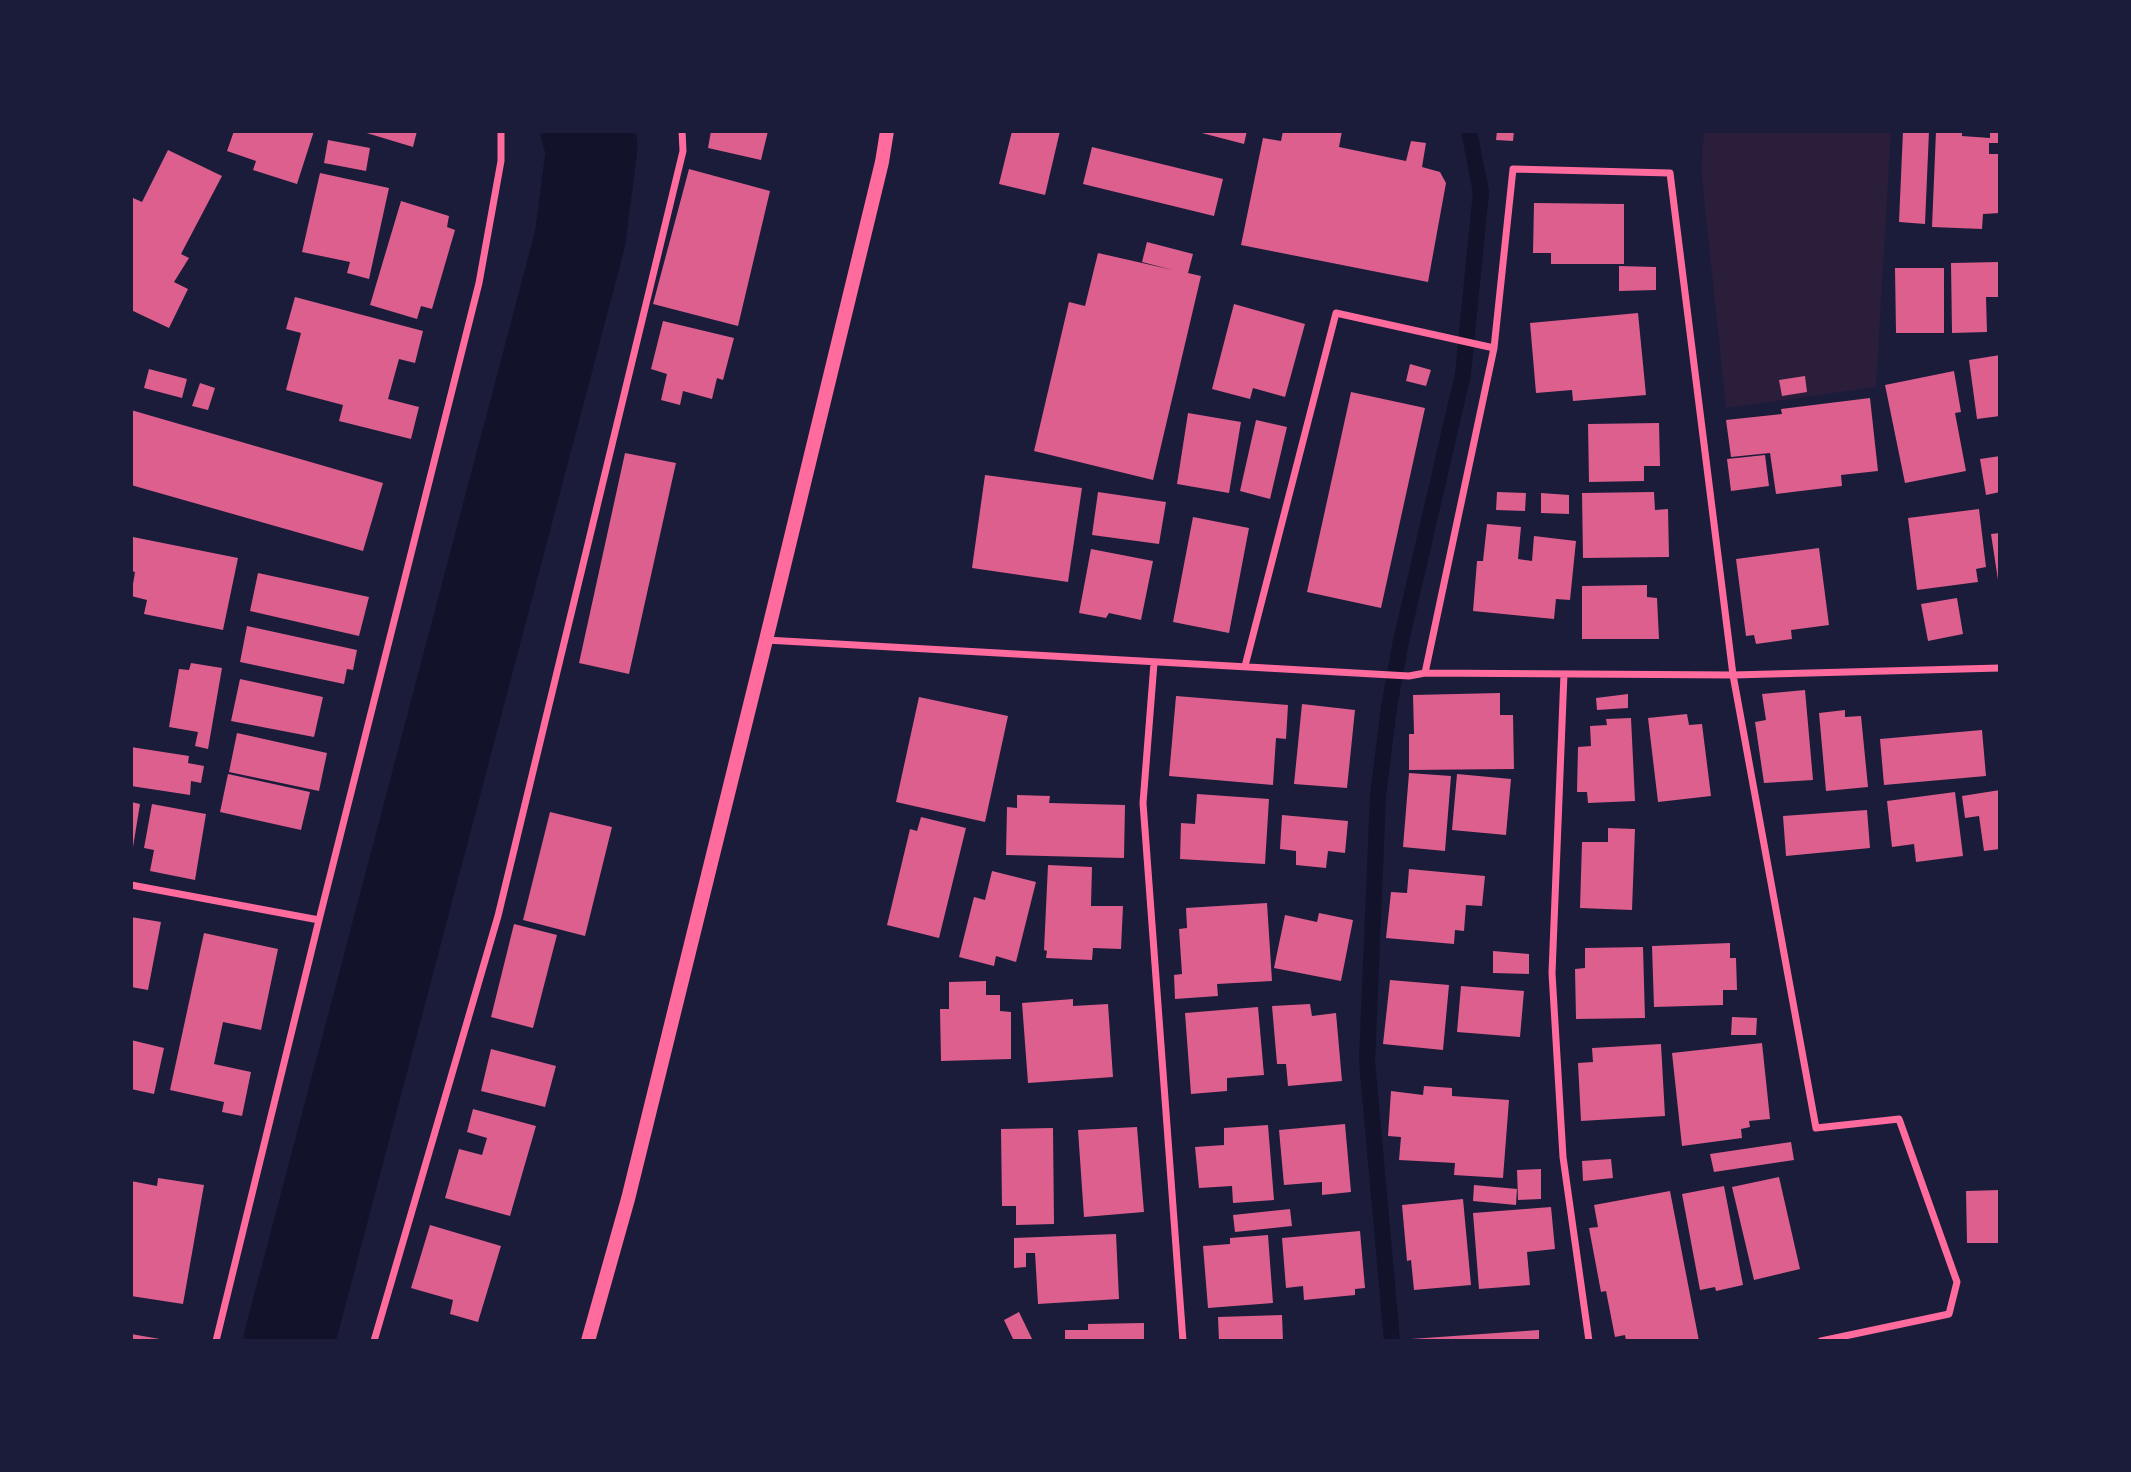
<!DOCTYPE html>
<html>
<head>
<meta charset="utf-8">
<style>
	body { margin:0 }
	#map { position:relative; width:2131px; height:1472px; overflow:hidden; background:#1b1b3a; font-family:"Space Grotesk",sans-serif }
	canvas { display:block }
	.frame { position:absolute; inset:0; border:133px solid #1b1b3a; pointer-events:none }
</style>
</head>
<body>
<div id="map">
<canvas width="2131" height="1472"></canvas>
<div class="frame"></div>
</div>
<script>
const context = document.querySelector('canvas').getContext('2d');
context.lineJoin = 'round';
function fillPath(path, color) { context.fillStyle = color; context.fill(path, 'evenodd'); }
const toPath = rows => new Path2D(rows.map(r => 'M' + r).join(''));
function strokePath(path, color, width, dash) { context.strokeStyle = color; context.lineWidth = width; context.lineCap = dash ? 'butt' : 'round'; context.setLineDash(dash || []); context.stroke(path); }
fillPath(toPath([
	[1704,131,1891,131,1876,387,1726,408,1701,169]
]), '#2a1e3b');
strokePath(toPath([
	[1392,1341,1367,1061,1378,796,1389,707,1401,641,1463,374,1481,192,1469,131]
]), '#12122b', 16);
strokePath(toPath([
	[289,1341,580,239,592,147,586,131]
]), '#12122b', 91);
fillPath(toPath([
	[234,131,314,131,297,184,253,170,256,161,227,151],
	[360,131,417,131,413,147],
	[711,131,768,131,761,160,708,148],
	[1012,131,1060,131,1045,195,999,184],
	[1194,131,1247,131,1244,144],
	[1283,131,1342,131,1339,147,1406,161,1411,141,1426,143,1422,167,1440,172,1446,183,1428,282,1241,245,1263,138,1281,141],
	[1497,131,1514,131,1513,141,1496,140],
	[1903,131,1929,131,1925,224,1899,222],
	[1936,131,1962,131,1962,136,1990,138,1990,131,2000,131,2000,143,1989,143,1989,154,2000,154,2000,213,1983,214,1982,229,1932,227],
	[328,140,370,148,366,171,324,163],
	[1092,147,1223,179,1214,216,1083,184],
	[168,150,222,176,181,254,189,258,174,282,188,289,169,328,131,310,131,197,142,202],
	[689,169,770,191,738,326,653,304],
	[320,173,389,188,369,279,347,273,350,262,302,252],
	[401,201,449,216,447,227,455,230,432,309,421,306,417,319,370,305],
	[1534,203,1624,204,1624,264,1551,264,1551,253,1533,253],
	[1147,242,1193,254,1188,273,1201,276,1153,480,1034,451,1069,302,1085,306,1098,253,1173,270,1142,262],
	[2000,262,2000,297,1986,297,1987,332,1952,333,1951,263],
	[1619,266,1656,267,1656,290,1619,291],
	[1895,268,1944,268,1944,333,1896,333],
	[295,297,423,331,415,363,399,359,388,399,419,407,411,439,339,421,343,405,286,390,301,333,286,329],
	[1234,304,1305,324,1285,397,1253,388,1250,399,1212,389],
	[1638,313,1646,395,1573,401,1572,390,1536,393,1530,323],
	[663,321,734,338,723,380,717,378,712,399,683,391,680,405,661,400,667,374,651,369],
	[2000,355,2000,416,1977,419,1969,360],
	[1410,364,1431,370,1426,386,1406,381],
	[149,369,187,379,182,398,144,388],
	[1954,371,1961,412,1955,413,1966,471,1905,483,1885,385],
	[1805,376,1807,392,1782,396,1779,380],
	[200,383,215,388,208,410,192,406],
	[1351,392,1425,408,1381,608,1307,592],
	[1870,398,1878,471,1841,475,1842,486,1776,494,1770,453,1731,457,1726,420,1782,414,1781,409],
	[131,410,383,483,363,551,131,485],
	[1188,413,1241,422,1229,493,1177,484],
	[1256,420,1287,427,1270,499,1240,491],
	[1659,423,1660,466,1644,466,1644,481,1589,482,1588,424],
	[625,453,676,463,629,674,579,663],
	[1765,455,1769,486,1731,491,1727,459],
	[2000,456,2000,492,1986,495,1980,459],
	[985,475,1082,488,1068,582,972,568],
	[1098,492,1166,502,1159,544,1092,535],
	[1497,492,1526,493,1525,511,1496,510],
	[1654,492,1655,510,1668,509,1669,557,1583,558,1582,493],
	[1541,493,1569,495,1569,514,1541,513],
	[1979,509,1986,567,1976,569,1978,582,1917,590,1908,518],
	[1193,517,1249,528,1229,633,1173,622],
	[1487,524,1521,527,1518,559,1532,561,1534,536,1576,541,1570,600,1556,599,1554,619,1473,611,1477,561,1483,561],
	[2000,533,2000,580,1998,580,1991,534],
	[133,537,238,558,223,630,144,614,147,600,131,596,135,572,131,571],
	[1819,548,1829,625,1791,630,1792,639,1756,644,1754,635,1746,636,1736,559],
	[1091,549,1153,561,1141,620,1109,613,1106,618,1079,613],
	[258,573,369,597,359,636,250,611],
	[1647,585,1647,597,1657,598,1659,639,1582,639,1582,586],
	[1957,598,1963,634,1928,641,1921,604],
	[247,626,357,650,353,670,347,669,344,684,240,662],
	[191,663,222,668,208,749,195,746,198,732,169,727,179,669,189,670],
	[240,679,323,697,314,737,231,721],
	[1805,690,1813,780,1764,783,1755,722,1766,720,1762,694],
	[1500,693,1500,715,1513,715,1514,769,1409,770,1409,734,1414,734,1413,695],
	[1628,694,1628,708,1597,710,1596,698],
	[1176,696,1288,705,1286,739,1276,738,1273,785,1169,776],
	[919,697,1008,716,985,822,896,802],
	[1302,704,1355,710,1347,788,1294,784],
	[1845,710,1845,717,1861,716,1868,787,1826,791,1819,713],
	[1687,714,1689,725,1702,724,1711,796,1658,802,1648,718],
	[1631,718,1635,801,1588,803,1587,792,1577,792,1578,747,1591,746,1590,726,1607,725,1606,719],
	[1982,730,1986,776,1884,785,1880,739],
	[237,733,327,753,319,791,229,772],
	[131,747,189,756,188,763,204,766,201,783,191,781,190,795,131,786],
	[1409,773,1451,776,1445,851,1403,847],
	[228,774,310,792,301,830,220,812],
	[1457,774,1511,779,1506,835,1452,830],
	[2000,790,2000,849,1984,851,1979,816,1965,818,1962,796],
	[1955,792,1963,856,1916,862,1914,844,1892,847,1887,801],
	[1197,794,1269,799,1265,864,1180,859,1181,823,1195,824],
	[1017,795,1050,796,1049,803,1125,805,1124,858,1006,855,1007,807,1017,808],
	[131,802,140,804,133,847,131,847],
	[152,804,206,814,195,880,150,871,154,850,144,848],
	[1867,810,1870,848,1786,856,1783,816],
	[550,812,612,827,585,936,523,920],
	[1282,815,1348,821,1345,853,1328,851,1326,868,1296,865,1296,851,1280,849],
	[921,817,966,828,939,938,887,925,910,829,917,831],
	[1608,828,1635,829,1632,910,1580,908,1582,842,1608,842],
	[1048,865,1092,867,1091,906,1123,906,1121,949,1093,948,1092,960,1046,958,1047,951,1044,950],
	[1409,869,1485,876,1482,906,1466,905,1464,931,1455,930,1454,944,1386,938,1391,892,1407,893],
	[992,871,1036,882,1016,962,996,956,994,966,959,957,974,897,985,900],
	[1267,903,1272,981,1217,984,1218,996,1175,999,1174,975,1182,974,1179,929,1187,928,1186,908],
	[1319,913,1353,920,1341,981,1274,968,1285,915,1317,922],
	[131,917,161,922,148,990,131,987],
	[514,924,557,935,533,1028,491,1017],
	[204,933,278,949,261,1030,223,1022,214,1064,251,1072,242,1116,222,1112,224,1102,170,1090],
	[1730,943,1730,958,1736,958,1737,990,1723,990,1723,1005,1654,1007,1652,946],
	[1643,947,1645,1018,1576,1019,1575,969,1585,968,1585,948],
	[1493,951,1529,954,1529,974,1493,973],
	[1390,980,1449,985,1443,1050,1383,1044],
	[986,981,986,995,1000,995,1000,1011,1011,1012,1011,1059,941,1061,940,1009,949,1009,949,982],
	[1461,986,1524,991,1520,1037,1457,1032],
	[1073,999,1073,1006,1108,1004,1113,1077,1028,1083,1022,1003],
	[1310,1004,1312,1016,1336,1013,1342,1081,1288,1086,1286,1064,1277,1064,1272,1006],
	[1258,1007,1264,1075,1227,1078,1227,1091,1191,1094,1185,1013],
	[1732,1017,1757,1018,1756,1035,1731,1035],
	[131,1040,164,1048,154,1094,131,1089],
	[1762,1043,1770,1119,1749,1121,1750,1127,1741,1129,1742,1138,1682,1146,1672,1053],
	[1661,1044,1665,1116,1581,1121,1578,1063,1593,1062,1592,1048],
	[491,1049,556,1066,545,1107,481,1091],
	[1424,1086,1452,1088,1452,1096,1509,1100,1503,1178,1454,1175,1455,1163,1399,1160,1401,1137,1388,1136,1391,1091,1423,1095],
	[473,1109,536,1126,510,1216,445,1198,459,1149,482,1155,487,1138,467,1132],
	[1345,1124,1351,1192,1322,1195,1322,1182,1284,1185,1279,1130],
	[1268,1125,1274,1200,1233,1203,1232,1186,1199,1188,1195,1147,1224,1145,1224,1128],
	[1137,1127,1144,1212,1084,1217,1078,1130],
	[1053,1128,1054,1224,1016,1225,1016,1206,1002,1206,1001,1129],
	[1791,1142,1794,1160,1714,1172,1710,1154],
	[1611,1159,1613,1178,1583,1181,1582,1161],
	[1541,1169,1541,1199,1518,1200,1517,1170],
	[1779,1177,1800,1269,1754,1280,1732,1187],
	[158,1178,204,1185,183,1304,131,1296,131,1181,157,1186],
	[1474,1185,1517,1189,1516,1205,1473,1201],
	[1724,1186,1743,1285,1716,1291,1715,1287,1700,1290,1682,1194],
	[2000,1190,2000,1243,1967,1243,1966,1191],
	[1670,1191,1699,1341,1626,1341,1625,1335,1615,1337,1606,1291,1601,1292,1589,1228,1598,1227,1594,1205],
	[1463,1199,1471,1285,1414,1290,1411,1260,1407,1261,1402,1205],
	[1551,1207,1555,1249,1527,1252,1530,1285,1479,1289,1473,1213],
	[1290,1209,1292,1226,1235,1232,1233,1215],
	[430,1225,501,1246,478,1322,450,1314,453,1300,411,1288],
	[1360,1231,1365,1288,1355,1289,1355,1295,1304,1300,1303,1286,1286,1288,1282,1238],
	[1116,1234,1119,1299,1038,1304,1035,1253,1026,1253,1026,1267,1014,1268,1014,1238],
	[1268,1235,1273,1303,1208,1308,1203,1246,1230,1244,1230,1238],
	[1019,1312,1033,1341,1014,1341,1004,1320],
	[1282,1315,1283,1341,1219,1341,1218,1317],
	[1144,1323,1144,1341,1065,1341,1065,1330,1088,1330,1088,1324],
	[1539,1330,1539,1341,1412,1341,1411,1339],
	[131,1334,160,1339,160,1341,131,1341]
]), '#dd5f8e');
strokePath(toPath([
	[766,640,1409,676,1425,673,1733,675,2000,668],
	[1154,663,1143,803,1183,1341],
	[1245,666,1336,313,1494,348],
	[1425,673,1494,348,1513,169,1670,173,1733,675,1816,1128,1899,1119,1957,1282,1949,1314,1821,1341],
	[1564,674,1552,973,1563,1157,1589,1341],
	[131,885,319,920,479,283,501,161,501,131],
	[216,1341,319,920],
	[374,1341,498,916,683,151,682,131]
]), '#ff6b9d', 7);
strokePath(toPath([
	[588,1341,628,1199,766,640,882,162,887,131]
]), '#ff6b9d', 14);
</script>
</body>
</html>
